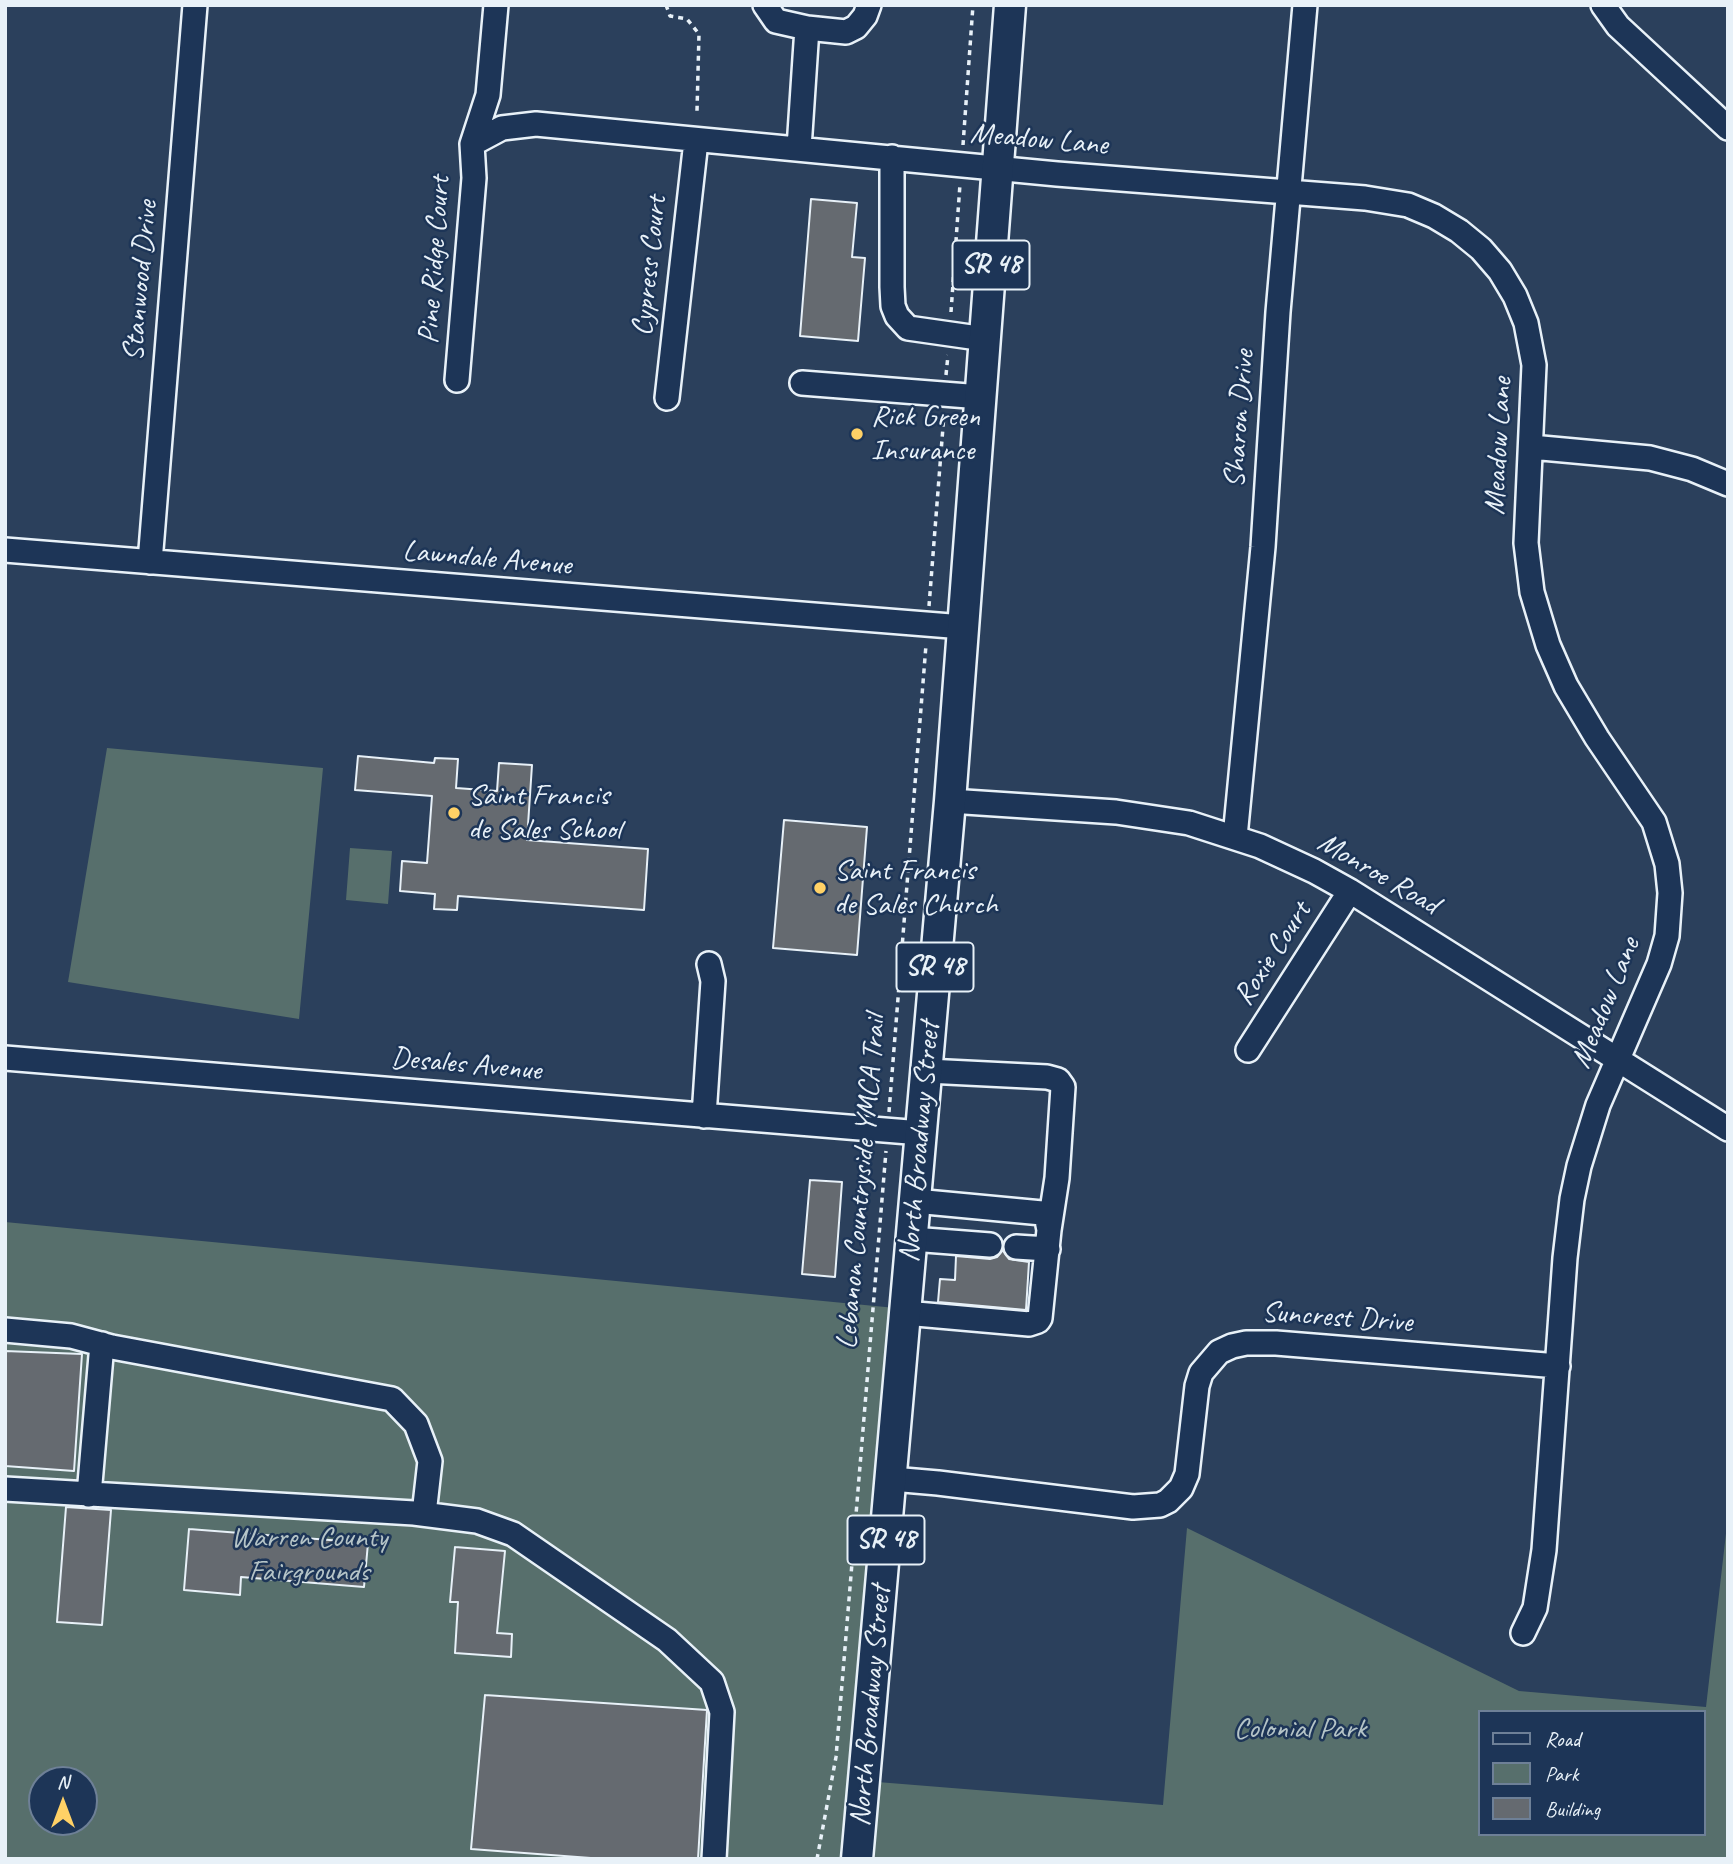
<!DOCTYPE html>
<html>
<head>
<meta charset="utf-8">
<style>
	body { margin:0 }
	#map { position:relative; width:1733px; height:1864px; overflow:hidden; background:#2b405c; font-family:Caveat,sans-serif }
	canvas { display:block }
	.frame { position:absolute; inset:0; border:7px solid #e8f1f8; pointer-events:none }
	.legend { position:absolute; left:1478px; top:1710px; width:228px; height:126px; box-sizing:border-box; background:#1d3557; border:2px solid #6e8097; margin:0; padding:9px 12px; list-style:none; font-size:21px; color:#e8f1f8 }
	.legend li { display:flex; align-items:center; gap:14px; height:35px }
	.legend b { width:35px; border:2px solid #6e8097 }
	.north { position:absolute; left:28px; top:1766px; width:70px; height:70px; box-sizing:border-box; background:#1d3557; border:2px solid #6e8097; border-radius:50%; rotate:0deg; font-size:19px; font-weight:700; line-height:28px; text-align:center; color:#e8f1f8 }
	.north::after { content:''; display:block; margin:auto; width:24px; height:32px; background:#ffd166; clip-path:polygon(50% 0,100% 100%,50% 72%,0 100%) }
</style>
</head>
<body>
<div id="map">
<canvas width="1733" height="1864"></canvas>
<div class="frame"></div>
<ul class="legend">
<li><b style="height:9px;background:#1d3557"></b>Road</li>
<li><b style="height:19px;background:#576f6c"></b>Park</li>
<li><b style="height:19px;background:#656a70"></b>Building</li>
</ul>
<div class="north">N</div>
</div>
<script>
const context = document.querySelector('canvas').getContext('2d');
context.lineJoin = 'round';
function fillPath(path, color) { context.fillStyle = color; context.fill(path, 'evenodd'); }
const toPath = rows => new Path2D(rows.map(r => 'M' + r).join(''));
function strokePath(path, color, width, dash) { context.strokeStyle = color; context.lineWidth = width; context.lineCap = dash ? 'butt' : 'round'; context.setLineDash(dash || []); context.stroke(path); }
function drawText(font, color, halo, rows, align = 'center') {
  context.font = font + ' Caveat,sans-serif'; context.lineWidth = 5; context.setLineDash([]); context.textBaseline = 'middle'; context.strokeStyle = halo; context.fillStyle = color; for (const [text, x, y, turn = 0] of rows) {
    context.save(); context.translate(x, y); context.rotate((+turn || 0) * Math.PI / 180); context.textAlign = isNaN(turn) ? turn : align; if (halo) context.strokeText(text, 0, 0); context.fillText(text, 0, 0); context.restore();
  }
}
fillPath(toPath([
	[107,748,323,768,299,1019,68,982],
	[350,848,392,851,388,904,346,900],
	[5,1222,906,1309,865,1781,1163,1805,1187,1528,1519,1691,1706,1707,1728,1516,1728,1859,5,1859],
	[1479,1712,1703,1712,1703,1834,1479,1834],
	[42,1780,84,1780,84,1822,42,1822]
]), '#576f6c');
const building = toPath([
	[811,199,857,203,852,257,865,258,858,341,800,336,811,199],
	[358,756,434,763,435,758,458,759,456,788,497,791,499,763,532,765,527,840,648,849,644,910,458,896,457,910,434,909,435,894,400,891,402,861,427,863,432,796,355,790,358,756],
	[784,820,867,827,857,955,773,948,784,820],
	[810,1180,842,1182,835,1277,802,1274,810,1180],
	[1003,1250,1009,1259,1029,1262,1026,1310,938,1302,940,1279,955,1280,956,1256,990,1259,997,1257,1003,1250],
	[5,1351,82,1354,74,1471,5,1466,5,1351],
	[66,1507,111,1510,102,1625,57,1622,66,1507],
	[189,1529,368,1543,364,1587,241,1577,240,1595,184,1590,189,1529],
	[455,1547,505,1551,497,1633,512,1634,511,1657,455,1653,458,1602,450,1602,455,1547],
	[485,1695,707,1710,698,1859,604,1859,471,1849,485,1695]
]);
fillPath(building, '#656a70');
strokePath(building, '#e8f1f8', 2);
const minor = toPath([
	[765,5,776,21,807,28,846,32,856,27,865,16,869,5],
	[1603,5,1618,26,1728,128],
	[472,144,502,128,536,124,1057,174,1365,198,1408,205,1434,216,1459,231,1481,249,1500,271,1515,296,1526,323,1534,365,1526,543,1532,592,1548,645,1566,686,1597,738,1654,822,1667,864,1670,893,1667,936,1659,964,1598,1105,1579,1166,1572,1199,1565,1258,1544,1550,1535,1608,1523,1633],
	[799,148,807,28],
	[892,157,892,287,893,306,897,316,908,328,985,339],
	[457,380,474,178,472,144,488,95,496,5],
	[802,383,981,397],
	[667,398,696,141],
	[1531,447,1650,458,1692,469,1728,484],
	[5,550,963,627],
	[150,562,195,5],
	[950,801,1116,812,1189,823,1260,846,1314,871,1350,891,1728,1129],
	[1235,837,1263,547,1278,312,1305,5],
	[1248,1050,1350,891],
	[5,1058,921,1133],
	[704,1116,713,981,709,964],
	[915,1201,1042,1213,1047,1220,1049,1230],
	[912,1239,990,1245],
	[1016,1247,1048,1249],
	[905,1313,1029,1324,1038,1321,1040,1318,1049,1230,1057,1178,1063,1087,1058,1080,1047,1077,927,1071],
	[5,1330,71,1336,112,1347,392,1399,416,1424,430,1461,424,1514],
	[892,1479,938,1483,1133,1507,1160,1505,1168,1501,1181,1488,1187,1474,1197,1386,1201,1373,1219,1352,1232,1346,1246,1343,1276,1343,1558,1366],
	[5,1489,414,1513,477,1521,513,1534,667,1640,712,1682,722,1712,714,1859],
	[89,1495,102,1344]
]);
const major = toPath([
	[857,1859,950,801,1010,5]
]);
strokePath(minor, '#e8f1f8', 28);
strokePath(major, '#e8f1f8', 35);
strokePath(toPath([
	[666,5,670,16,687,19,699,34,697,111],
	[963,145,973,5],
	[951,312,960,184],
	[946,375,948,355],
	[929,606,944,414],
	[889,1112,926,645],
	[817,1859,836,1757,886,1151]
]), '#e8f1f8', 3.5, [5, 5]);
strokePath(minor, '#1d3557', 23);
strokePath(major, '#1d3557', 30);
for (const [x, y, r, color] of [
	[857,434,7,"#ffd166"],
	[454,813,7,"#ffd166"],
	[820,888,7,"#ffd166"]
]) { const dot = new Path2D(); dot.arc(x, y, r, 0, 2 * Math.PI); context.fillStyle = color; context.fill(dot); strokePath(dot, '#1d3557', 2.5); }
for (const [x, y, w] of [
	[991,265,77],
	[935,967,77],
	[886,1540,77]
]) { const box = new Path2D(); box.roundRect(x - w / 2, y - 24.5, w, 49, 5); context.fillStyle = '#1d3557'; context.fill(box); strokePath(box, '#e8f1f8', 2); }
drawText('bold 28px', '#e8f1f8', null, [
	["SR 48",991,265],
	["SR 48",935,967],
	["SR 48",886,1540]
]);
drawText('30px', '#e8f1f8', '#1d3557', [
	["Meadow Lane",1039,140,5],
	["Pine Ridge Court",435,260,-86],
	["Cypress Court",650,266,-84],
	["Stanwood Drive",141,281,-85],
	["Sharon Drive",1240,419,-86],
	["Meadow Lane",1499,446,-87],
	["Lawndale Avenue",487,559,5],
	["Monroe Road",1378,874,30],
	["Roxie Court",1273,954,-57],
	["Meadow Lane",1606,1003,-68],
	["Desales Avenue",466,1065,5],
	["North Broadway Street",920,1142,-85],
	["Lebanon Countryside YMCA Trail",862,1182,-85],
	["Suncrest Drive",1337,1318,4],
	["North Broadway Street",871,1706,-85]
]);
drawText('30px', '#e8f1f8', '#1d3557', [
	["Rick Green",871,417],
	["Insurance",871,451],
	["Saint Francis",468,796],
	["de Sales School",468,830],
	["Saint Francis",834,871],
	["de Sales Church",834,905]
], 'left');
drawText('30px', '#b5c4c7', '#1d3557', [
	["Warren County",309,1538],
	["Fairgrounds",309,1572],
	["Colonial Park",1300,1729]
]);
</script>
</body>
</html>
